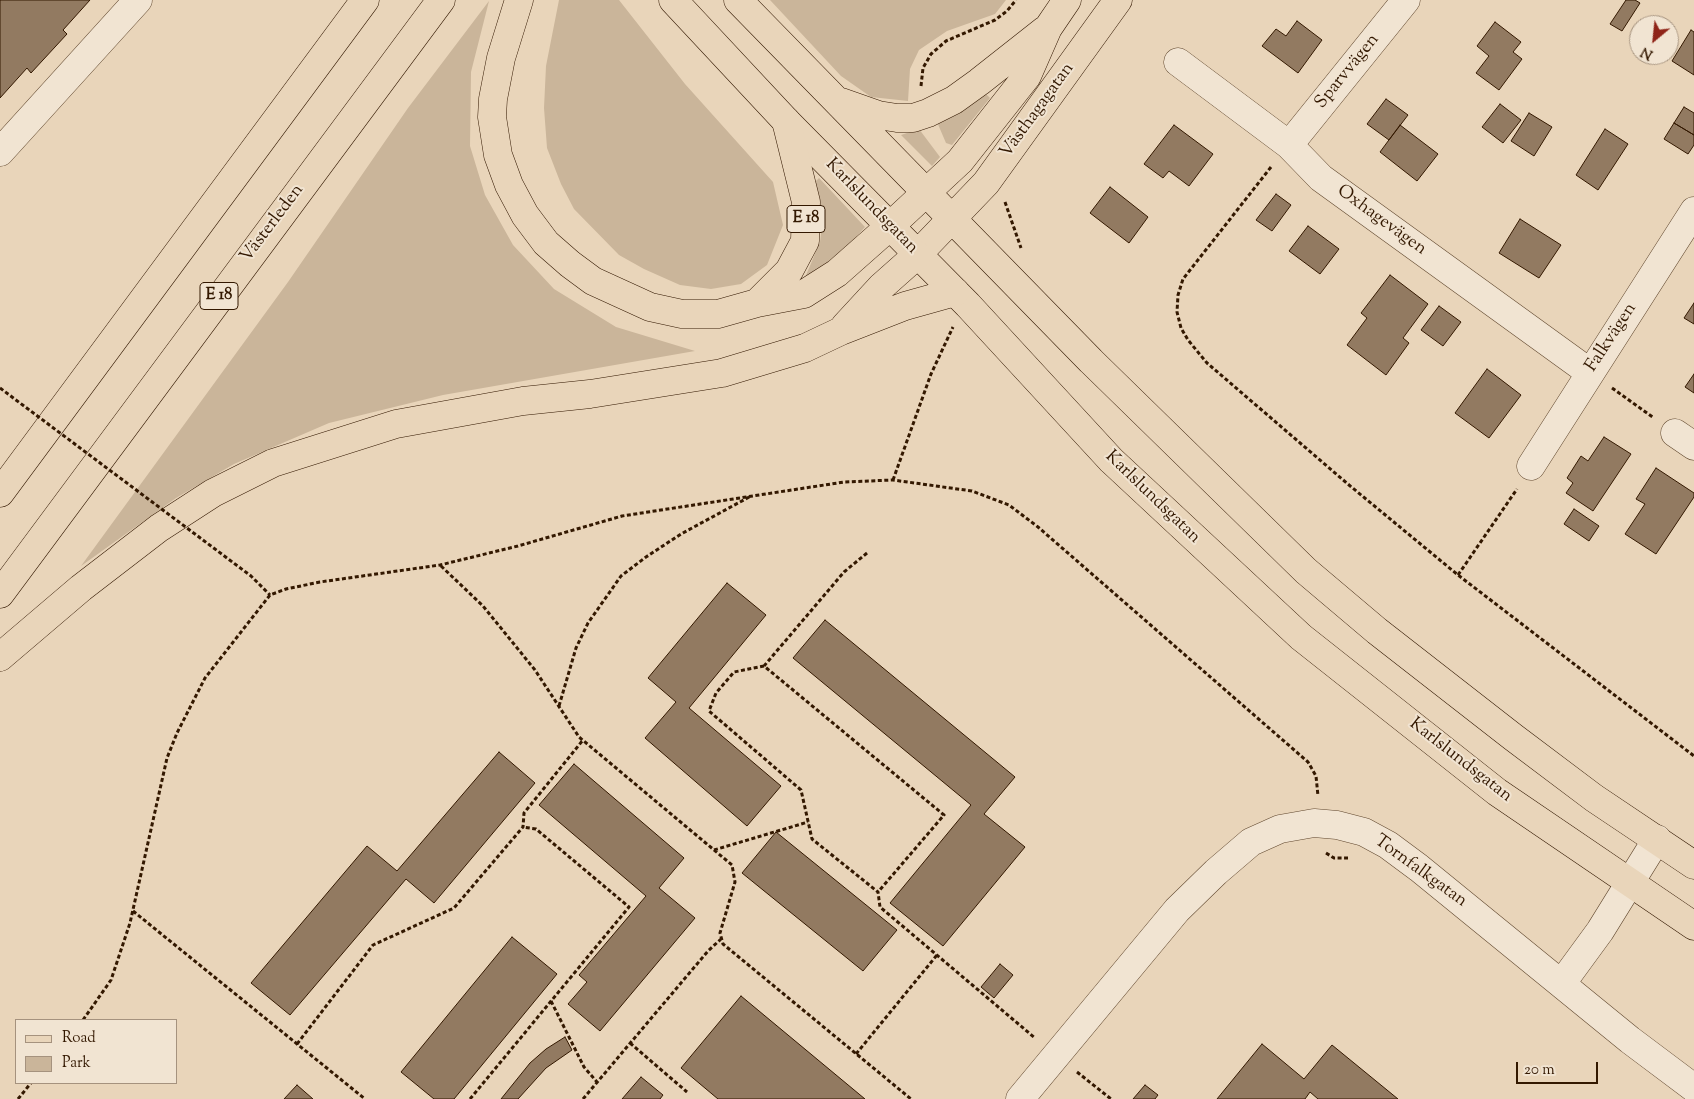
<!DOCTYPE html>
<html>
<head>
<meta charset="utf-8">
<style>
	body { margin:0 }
	#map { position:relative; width:1694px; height:1099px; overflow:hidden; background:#e9d5ba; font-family:"Sorts Mill Goudy",serif }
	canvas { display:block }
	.legend { position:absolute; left:15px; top:1019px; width:162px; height:65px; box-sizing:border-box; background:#f1e4d2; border:1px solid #a5927e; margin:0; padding:6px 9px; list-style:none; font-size:15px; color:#331800 }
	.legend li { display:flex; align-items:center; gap:10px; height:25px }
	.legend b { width:25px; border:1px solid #a5927e }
	.north { position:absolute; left:1629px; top:15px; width:50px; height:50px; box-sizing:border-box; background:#f1e4d2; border:1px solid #a5927e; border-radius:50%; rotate:208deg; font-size:14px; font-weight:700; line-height:20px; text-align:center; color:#331800 }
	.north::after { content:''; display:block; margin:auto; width:18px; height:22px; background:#8f2418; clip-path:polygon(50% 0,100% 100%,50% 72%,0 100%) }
	.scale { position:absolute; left:1516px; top:1062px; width:82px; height:22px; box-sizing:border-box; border:2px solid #331800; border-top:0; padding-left:6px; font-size:15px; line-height:18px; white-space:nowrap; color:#331800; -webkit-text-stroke:4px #f1e4d2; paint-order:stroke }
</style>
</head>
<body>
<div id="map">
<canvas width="1694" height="1099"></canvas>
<ul class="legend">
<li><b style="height:6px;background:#e9d5ba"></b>Road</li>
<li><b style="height:14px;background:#cab59a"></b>Park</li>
</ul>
<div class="north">N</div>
<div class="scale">20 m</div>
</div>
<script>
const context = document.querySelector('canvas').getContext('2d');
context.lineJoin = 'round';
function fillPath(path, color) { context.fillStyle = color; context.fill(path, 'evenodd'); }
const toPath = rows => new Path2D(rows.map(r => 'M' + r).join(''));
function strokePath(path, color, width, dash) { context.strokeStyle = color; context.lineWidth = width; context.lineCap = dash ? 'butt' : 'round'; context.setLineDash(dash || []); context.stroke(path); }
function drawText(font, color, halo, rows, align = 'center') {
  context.font = font + ' "Sorts Mill Goudy",serif'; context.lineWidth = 4; context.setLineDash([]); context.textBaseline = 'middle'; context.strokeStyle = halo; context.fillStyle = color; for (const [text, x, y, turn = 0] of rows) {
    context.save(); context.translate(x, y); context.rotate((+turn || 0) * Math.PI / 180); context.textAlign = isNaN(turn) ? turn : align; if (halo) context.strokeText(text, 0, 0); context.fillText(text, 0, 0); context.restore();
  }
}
fillPath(toPath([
	[559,0,619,0,685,84,773,182,783,225,767,265,741,284,711,289,680,285,644,269,619,255,574,209,561,184,547,148,544,108,546,66],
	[770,0,1006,0,995,14,947,31,919,50,910,69,908,101,871,97,841,76],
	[489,1,471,72,470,146,485,195,513,245,554,289,616,327,695,351,443,395,329,423,234,464,176,498,81,566,288,282,408,108],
	[986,94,990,98,952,145,946,143,937,122],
	[919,129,940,157,932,166,901,135],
	[819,178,865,227,846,248,804,280,820,242,823,217,814,183]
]), '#cab59a');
const building = toPath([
	[0,0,90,0,63,30,67,34,31,73,27,68,0,98,0,0],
	[1626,0,1635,0,1640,3,1622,31,1610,24,1626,0],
	[1297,21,1322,40,1298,73,1262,46,1276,29,1286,36,1297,21],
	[1495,22,1521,42,1513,52,1522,59,1499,90,1476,73,1489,56,1477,46,1495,22],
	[1691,30,1694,32,1694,75,1672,61,1691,30],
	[1386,99,1408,115,1389,140,1367,124,1386,99],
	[1500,104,1521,120,1503,143,1482,127,1500,104],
	[1684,107,1694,113,1694,135,1674,123,1684,107],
	[1529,113,1552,127,1534,156,1511,141,1529,113],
	[1674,123,1694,135,1694,145,1688,154,1664,139,1674,123],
	[1174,125,1213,154,1189,186,1169,171,1163,178,1144,164,1174,125],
	[1400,125,1438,154,1417,181,1380,152,1400,125],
	[1605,129,1628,144,1598,190,1576,175,1605,129],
	[1110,187,1148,217,1129,243,1090,213,1110,187],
	[1276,194,1291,205,1272,231,1256,220,1276,194],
	[1520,219,1561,245,1539,278,1499,253,1520,219],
	[1308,226,1339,249,1320,274,1289,251,1308,226],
	[1390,275,1428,304,1403,338,1409,343,1386,375,1347,345,1367,318,1361,313,1390,275],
	[1694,303,1694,324,1684,318,1694,303],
	[1439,306,1461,322,1443,346,1421,330,1439,306],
	[1487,369,1521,395,1489,438,1455,413,1487,369],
	[1694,374,1694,393,1685,387,1694,374],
	[1604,437,1631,454,1593,511,1566,493,1573,483,1567,478,1581,456,1588,461,1604,437],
	[1656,468,1694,493,1694,497,1656,554,1625,534,1645,504,1636,499,1656,468],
	[1574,509,1599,526,1589,541,1564,524,1574,509],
	[727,583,766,615,689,708,781,786,747,826,645,738,676,702,648,678,727,583],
	[825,620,1015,777,984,814,1025,847,943,946,890,903,971,805,793,658,825,620],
	[499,752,535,783,434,903,406,879,290,1015,251,983,367,846,397,871,499,752],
	[574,764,684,858,659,888,695,918,600,1031,568,1004,587,982,579,975,646,896,539,805,574,764],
	[776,832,897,930,863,971,742,873,776,832],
	[512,937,557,974,454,1099,434,1099,401,1072,512,937],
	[1000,964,1013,975,994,998,981,987,1000,964],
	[741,996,865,1099,718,1099,681,1068,741,996],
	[565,1037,572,1050,546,1068,518,1099,501,1099,530,1063,546,1049,565,1037],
	[1262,1044,1304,1079,1332,1045,1398,1099,1318,1099,1310,1092,1305,1099,1217,1099,1262,1044],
	[641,1077,663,1095,660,1099,622,1099,641,1077],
	[297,1085,313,1099,284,1099,297,1085],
	[1145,1085,1158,1095,1155,1099,1133,1099,1145,1085]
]);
fillPath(building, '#927a61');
strokePath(building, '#331800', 1);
const minor = toPath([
	[1178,62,1289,145,1321,178,1589,372],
	[1289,145,1406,0],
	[0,152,138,0],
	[1675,433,1694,446],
	[1531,466,1694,211],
	[1562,983,1600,931,1657,839],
	[1020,1099,1177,910,1216,872,1251,842,1280,829,1314,823,1337,825,1364,832,1388,845,1419,868,1630,1040,1694,1088]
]);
const major = toPath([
	[673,0,786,121,968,305,1111,460,1301,637,1497,792,1694,926],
	[738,0,1091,361,1306,571,1377,631,1513,737,1594,798,1694,865],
	[841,102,878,115,897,118,913,118,928,113,954,100,979,82,1045,30],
	[889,227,960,161,1027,76,1048,28,1067,0],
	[917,255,986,183,1118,0]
]);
const highway = toPath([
	[519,0,501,58,493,99,492,117,498,155,509,185,525,215,546,243,570,264,593,281,650,307,682,314,718,314,757,303,804,294,837,273,889,227],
	[757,303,789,271,805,241,806,202,786,121],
	[845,326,881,287,917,255],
	[0,493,365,0],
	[0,594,441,0],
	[0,657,81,588,159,528,213,493,273,463,396,424,523,401,590,394,722,373,805,348,841,331,905,306,955,292]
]);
strokePath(minor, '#60472e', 29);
strokePath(major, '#331800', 29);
strokePath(highway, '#331800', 29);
strokePath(toPath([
	[921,86,923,68,931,54,946,41,995,20,1007,11,1016,0],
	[1271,167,1183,279,1178,295,1177,312,1181,328,1188,340,1207,363,1349,485,1458,575,1694,756],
	[1005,202,1021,248],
	[1612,388,1654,418],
	[893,480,931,374,953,327],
	[867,553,844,572,764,666,944,815,878,892],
	[441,566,483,606,535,670,579,737,732,865,735,882,720,933,723,944,911,1099],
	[1458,575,1517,489],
	[764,666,734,672,716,693,709,711,801,790,812,839,878,892,880,907,1035,1038],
	[559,706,576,648,588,623,621,576,646,557,681,534,751,496],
	[714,850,808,822],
	[1326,853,1334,858,1348,858],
	[133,911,365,1099],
	[551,1001,584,1067,597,1082],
	[83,1020,111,980,130,923,167,758,177,733,205,678,270,595,286,589,320,582,440,565,518,546,622,516,844,482,893,480,972,491,1009,505,1038,527,1308,762,1316,776,1318,796],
	[630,1043,687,1092],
	[297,1044,373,945,454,908,523,827,524,813,583,740],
	[856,1054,937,955],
	[1077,1072,1111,1099],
	[18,1099,31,1083],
	[470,1099,629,907,536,829,523,827],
	[583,1099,708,951,721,939]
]), '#331800', 3, [4, 2.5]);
strokePath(minor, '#f1e4d2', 28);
strokePath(major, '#e9d5ba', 28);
strokePath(highway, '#e9d5ba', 28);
strokePath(toPath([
	[0,388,251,576,270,595]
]), '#331800', 3, [4, 2.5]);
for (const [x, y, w] of [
	[806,219,38],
	[219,296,38]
]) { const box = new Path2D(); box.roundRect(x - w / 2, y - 13.5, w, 27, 4); context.fillStyle = '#f1e4d2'; context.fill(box); strokePath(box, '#331800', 1); }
drawText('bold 16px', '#331800', null, [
	["E 18",806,219],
	["E 18",219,296]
]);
drawText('18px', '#331800', '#f1e4d2', [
	["Sparvvägen",1348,72,-51],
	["Västhagagatan",1038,111,-54],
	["Karlslundsgatan",871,207,46],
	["Oxhagevägen",1381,221,36],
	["Västerleden",273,224,-53],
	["Falkvägen",1612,338,-57],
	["Karlslundsgatan",1152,498,44],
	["Karlslundsgatan",1460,761,38],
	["Tornfalkgatan",1420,872,36]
]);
</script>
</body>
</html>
